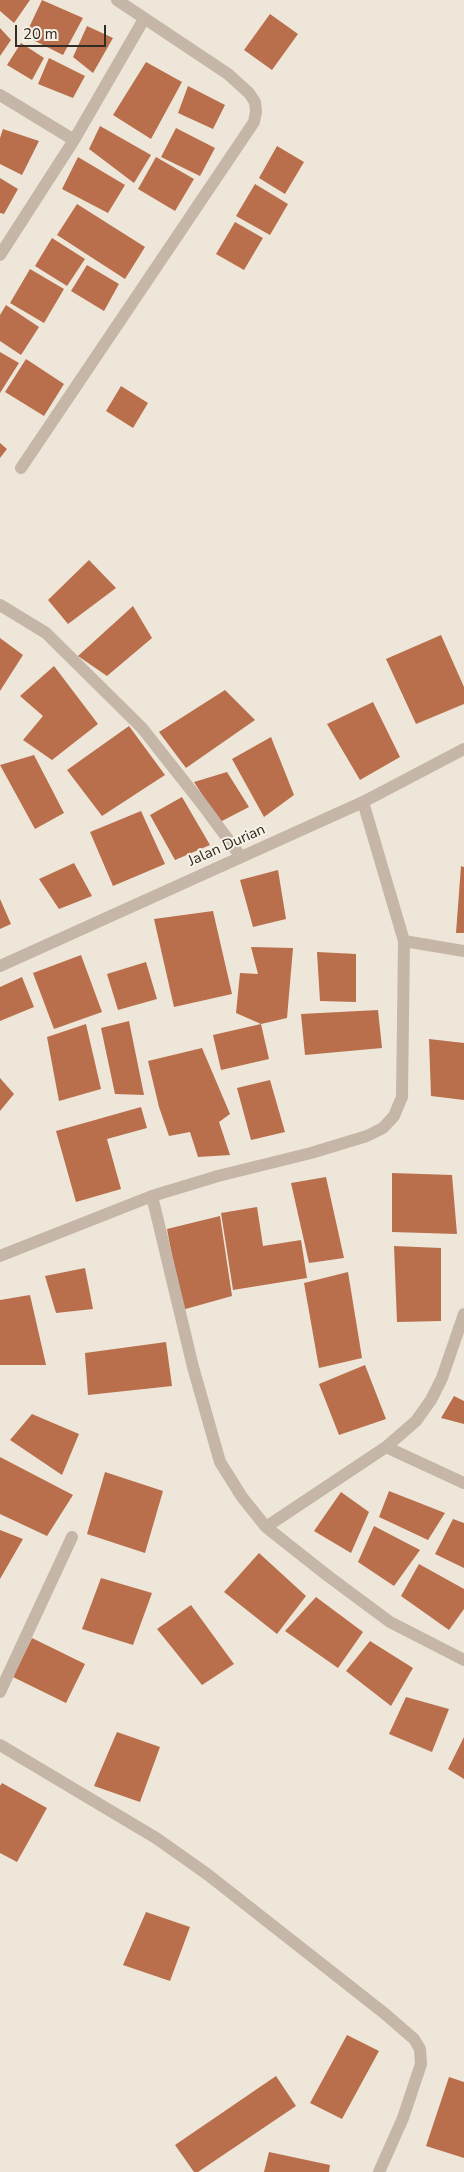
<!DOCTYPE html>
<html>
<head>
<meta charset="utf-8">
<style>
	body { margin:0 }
	#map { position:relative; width:464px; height:2172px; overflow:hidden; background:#eee6d9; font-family:"Nunito Sans",sans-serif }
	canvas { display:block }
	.scale { position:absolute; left:15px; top:25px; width:91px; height:22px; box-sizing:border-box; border:2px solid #322b26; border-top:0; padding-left:6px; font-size:15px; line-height:18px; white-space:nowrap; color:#322b26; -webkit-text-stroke:4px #f6f0e5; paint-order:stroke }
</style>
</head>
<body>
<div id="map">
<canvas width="464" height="2172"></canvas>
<div class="scale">20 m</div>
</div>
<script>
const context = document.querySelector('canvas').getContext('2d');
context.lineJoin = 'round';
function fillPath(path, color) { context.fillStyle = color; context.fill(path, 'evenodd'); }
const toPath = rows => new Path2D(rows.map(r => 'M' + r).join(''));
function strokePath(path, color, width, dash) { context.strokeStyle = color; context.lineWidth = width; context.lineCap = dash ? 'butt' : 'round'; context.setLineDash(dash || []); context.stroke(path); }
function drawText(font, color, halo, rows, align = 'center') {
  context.font = font + ' "Nunito Sans",sans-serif'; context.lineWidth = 4; context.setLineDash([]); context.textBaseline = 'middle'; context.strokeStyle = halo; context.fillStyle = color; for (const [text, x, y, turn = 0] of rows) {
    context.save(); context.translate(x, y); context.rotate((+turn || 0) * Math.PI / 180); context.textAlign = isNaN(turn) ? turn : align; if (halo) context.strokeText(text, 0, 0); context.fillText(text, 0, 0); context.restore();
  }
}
fillPath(toPath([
	[0,0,30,0,14,23,0,11],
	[42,0,83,18,63,55,25,36],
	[270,14,298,34,272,70,244,50],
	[87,26,113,38,93,73,73,57],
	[0,28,11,40,0,56],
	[21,43,44,58,32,80,7,65],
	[49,58,85,76,73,98,38,84],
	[146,62,182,82,151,139,113,115],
	[188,86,225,105,213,129,178,113],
	[100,126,151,155,134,183,89,149],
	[176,128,215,148,200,176,161,157],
	[3,129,39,141,22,175,0,164,0,138],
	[277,146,304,162,285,194,259,178],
	[78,157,125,185,108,213,62,189],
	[156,157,194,179,175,211,138,189],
	[0,178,18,189,4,214,0,213],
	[255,184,288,204,270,235,236,216],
	[77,204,145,247,125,279,57,235],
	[235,222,263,238,244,270,216,254],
	[52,238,85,259,67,286,35,266],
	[87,265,119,284,104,311,71,291],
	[30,269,64,289,44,323,10,303],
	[6,305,39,327,21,355,0,341,0,315],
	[0,352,19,363,0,393],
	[26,359,64,384,44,416,5,392],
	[121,386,148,403,133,428,106,411],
	[0,443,7,449,0,458],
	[89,560,116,588,68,624,48,600],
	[133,606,152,638,107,676,78,656],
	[441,635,464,687,464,704,416,724,386,659],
	[0,638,23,655,0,691],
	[54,666,98,724,52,760,23,740,43,716,20,696],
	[225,690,255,720,186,768,159,732],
	[373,702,400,757,360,780,327,724],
	[129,726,165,775,102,816,67,770],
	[271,737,294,795,264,817,232,759],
	[34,755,64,813,35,829,0,765],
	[227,772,249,807,220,822,194,782],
	[182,797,210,845,175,860,150,815],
	[141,811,165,864,113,886,90,832],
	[74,863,92,896,59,909,39,879],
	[461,866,464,867,464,933,456,933],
	[278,870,286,919,253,927,240,880],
	[0,899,11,924,0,929],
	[213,911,232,994,174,1007,154,919],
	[251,947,293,948,287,1018,261,1024,236,1013,240,973,258,974],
	[317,952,356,954,356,1002,320,1001],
	[81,955,102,1012,54,1029,33,973],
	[146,962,157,999,118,1010,107,974],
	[22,977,34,1007,0,1021,0,987],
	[378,1010,382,1048,305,1055,301,1014],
	[129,1021,144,1095,115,1094,101,1028],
	[86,1024,101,1089,59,1101,47,1037],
	[261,1024,269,1059,221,1070,213,1035],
	[429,1039,464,1043,464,1100,431,1096],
	[202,1048,230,1114,219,1122,230,1155,198,1157,190,1132,169,1136,159,1107,148,1061],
	[0,1078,14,1094,0,1111],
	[270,1080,285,1132,251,1140,237,1088],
	[141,1107,147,1128,107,1139,121,1189,76,1202,56,1131],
	[392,1173,452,1175,457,1234,392,1232],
	[326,1177,344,1258,309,1263,291,1183],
	[257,1207,263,1246,301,1240,307,1278,233,1290,221,1213],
	[220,1216,232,1296,182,1310,167,1229],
	[394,1246,441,1248,441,1321,397,1322],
	[85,1268,93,1309,56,1313,45,1276],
	[348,1272,362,1358,319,1368,304,1283],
	[30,1295,46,1365,0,1365,0,1300],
	[166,1342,172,1386,88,1395,85,1353],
	[365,1365,386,1419,339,1435,319,1384],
	[454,1396,464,1401,464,1424,441,1418],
	[32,1414,79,1434,62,1475,10,1440],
	[0,1457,73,1495,47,1536,0,1514],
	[105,1472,163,1491,145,1553,87,1534],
	[389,1491,445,1513,428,1540,379,1517],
	[341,1492,369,1512,351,1553,314,1531],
	[453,1519,464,1523,464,1568,435,1554],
	[374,1526,420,1550,394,1586,358,1562],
	[0,1530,23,1539,0,1579],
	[259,1553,306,1596,277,1634,224,1592],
	[419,1564,464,1589,464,1609,449,1630,401,1596],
	[101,1578,152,1593,133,1645,82,1629],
	[316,1597,363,1632,338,1668,285,1631],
	[191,1605,234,1664,202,1685,157,1629],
	[32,1638,85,1664,66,1703,13,1677],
	[370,1641,413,1668,391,1706,346,1671],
	[406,1697,449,1709,432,1752,389,1734],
	[117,1732,160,1747,140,1802,94,1786],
	[464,1737,464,1779,448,1769],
	[2,1783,47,1808,17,1862,0,1853,0,1786],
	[146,1912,190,1927,170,1981,123,1965],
	[347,2035,379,2051,342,2119,310,2103],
	[276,2076,296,2106,198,2172,194,2172,175,2145],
	[449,2077,464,2082,464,2158,426,2146],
	[269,2152,330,2165,329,2172,264,2172]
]), '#b96f4c');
strokePath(toPath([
	[0,95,74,140],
	[0,255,74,140,144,19],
	[21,468,254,122,256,112,255,102,249,93,228,74,117,0],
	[0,605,46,633,142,728,202,804,241,857],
	[404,941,464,951],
	[0,966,363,802,464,749],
	[152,1196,193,1367,220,1462,242,1497,266,1527,328,1576,390,1622,464,1660],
	[0,1256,152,1196,218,1176,311,1153,367,1136,383,1128,394,1116,402,1097,404,941,363,802],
	[386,1447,464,1483],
	[266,1527,386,1447,416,1421,431,1400,442,1378,464,1314],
	[0,1692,72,1537],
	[0,1745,156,1838,207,1874,384,2013,414,2039,420,2049,421,2064,403,2118,379,2172]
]), '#c5b6a7', 12);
drawText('15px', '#322b26', '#f6f0e5', [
	["Jalan Durian",227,846,-24]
]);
</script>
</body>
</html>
